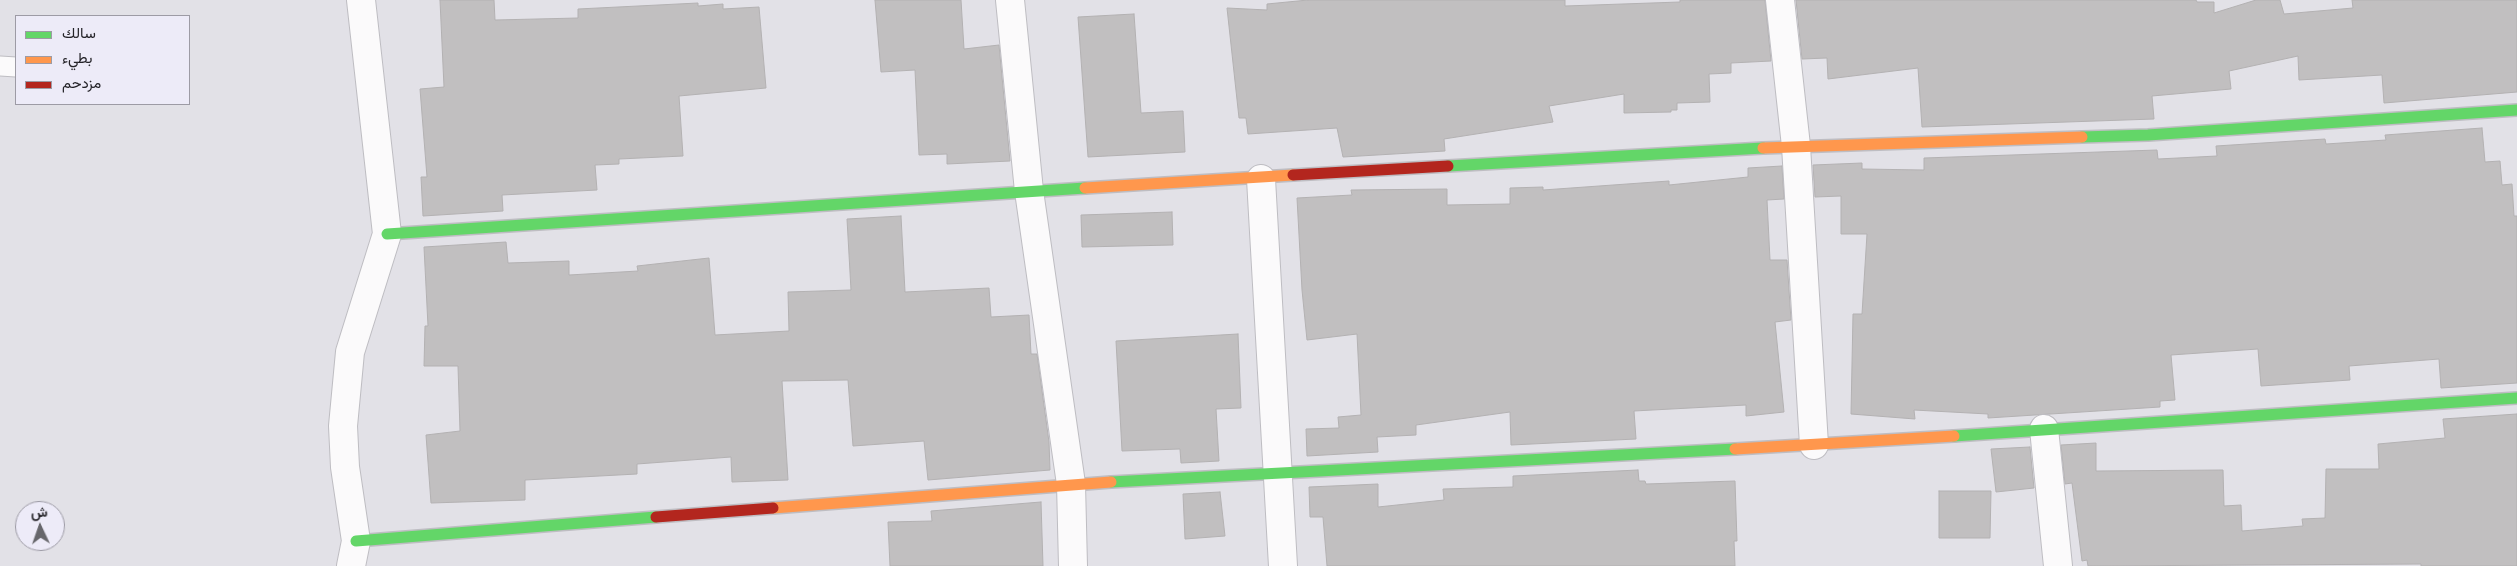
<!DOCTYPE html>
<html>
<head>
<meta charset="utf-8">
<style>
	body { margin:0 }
	#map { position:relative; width:2517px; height:566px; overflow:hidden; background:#e2e1e7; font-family:"Libre Baskerville",Vazirmatn,serif }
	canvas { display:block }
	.legend { position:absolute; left:15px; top:15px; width:175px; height:90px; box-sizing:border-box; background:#edebf8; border:1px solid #9d9ba5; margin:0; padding:6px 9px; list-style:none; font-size:15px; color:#242328 }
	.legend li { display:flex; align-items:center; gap:10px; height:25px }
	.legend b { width:25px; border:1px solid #9d9ba5 }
	.north { position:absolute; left:15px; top:501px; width:50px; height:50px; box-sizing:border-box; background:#edebf8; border:1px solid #9d9ba5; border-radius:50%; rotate:357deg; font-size:14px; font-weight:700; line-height:20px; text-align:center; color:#242328 }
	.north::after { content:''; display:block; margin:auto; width:18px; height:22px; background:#66666b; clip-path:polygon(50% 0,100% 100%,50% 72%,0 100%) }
</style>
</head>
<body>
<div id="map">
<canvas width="2517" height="566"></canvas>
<ul class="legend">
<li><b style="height:6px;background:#63d668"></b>سالك</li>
<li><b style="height:6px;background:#ff974d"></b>بطيء</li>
<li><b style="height:6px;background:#b3261e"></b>مزدحم</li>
</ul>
<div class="north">ش</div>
</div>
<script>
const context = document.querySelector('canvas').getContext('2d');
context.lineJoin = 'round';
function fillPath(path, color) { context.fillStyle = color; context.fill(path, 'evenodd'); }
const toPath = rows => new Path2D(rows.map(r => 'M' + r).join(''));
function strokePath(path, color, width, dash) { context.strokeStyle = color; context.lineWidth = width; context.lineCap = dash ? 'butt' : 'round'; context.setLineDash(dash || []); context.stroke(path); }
const building = toPath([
	[440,0,494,0,495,20,578,18,578,9,698,3,698,6,723,4,723,9,759,7,766,88,679,96,683,156,619,159,619,164,595,165,597,190,502,195,503,211,423,216,421,177,427,177,420,89,444,87,440,0],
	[875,0,961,0,964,49,999,45,1010,161,947,164,947,154,919,155,915,70,881,72,875,0],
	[1308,0,1565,0,1565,6,1680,2,1680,0,1765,0,1771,61,1731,63,1731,73,1709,74,1710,102,1677,103,1677,110,1671,110,1671,112,1624,113,1624,94,1549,106,1553,122,1444,139,1445,151,1343,157,1337,128,1248,134,1246,118,1239,118,1227,8,1267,10,1267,4,1308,0],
	[1796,0,2196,0,2197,2,2214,2,2214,13,2256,0,2280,0,2284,14,2353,8,2352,0,2517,0,2517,92,2384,103,2382,75,2299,80,2298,56,2229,71,2231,89,2152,96,2154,119,1922,127,1918,68,1828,79,1827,58,1802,59,1796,0],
	[1134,14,1141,113,1183,111,1185,152,1088,157,1078,17,1134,14],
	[2482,128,2485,162,2500,161,2502,185,2512,184,2514,216,2517,216,2517,383,2441,388,2439,359,2349,366,2350,380,2261,386,2258,349,2171,355,2175,400,2160,401,2160,407,1988,418,1988,414,1914,410,1915,419,1851,414,1853,314,1862,314,1867,234,1841,234,1841,196,1815,197,1813,165,1862,163,1862,169,1924,170,1924,158,2157,150,2158,159,2217,156,2216,146,2325,139,2326,144,2386,140,2385,135,2482,128],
	[1782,166,1784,199,1767,200,1770,260,1787,260,1791,320,1775,322,1784,412,1746,416,1746,405,1634,411,1636,439,1511,445,1510,412,1416,425,1416,435,1377,437,1378,452,1307,456,1306,429,1339,428,1338,417,1361,415,1357,334,1307,340,1302,290,1297,198,1352,195,1351,190,1447,189,1447,205,1510,204,1510,188,1543,187,1543,190,1669,181,1669,185,1748,177,1748,168,1782,166],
	[1172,212,1173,245,1082,247,1081,215,1172,212],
	[901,216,905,292,989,288,991,317,1029,315,1031,354,1037,354,1049,442,1050,470,928,480,924,441,853,446,848,380,782,381,788,480,732,482,731,457,637,464,637,474,525,480,525,500,431,503,426,435,460,431,458,366,424,366,425,326,428,326,424,247,506,242,508,263,569,261,569,275,638,271,637,266,709,258,715,335,789,331,788,292,851,290,847,219,901,216],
	[1238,334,1241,408,1216,409,1219,461,1181,463,1180,449,1122,451,1116,341,1238,334],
	[2517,414,2517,566,2421,566,2421,564,2088,566,2087,560,2082,561,2072,483,2065,484,2061,445,2096,443,2096,471,2223,470,2224,506,2241,505,2242,531,2303,526,2302,519,2325,518,2326,469,2379,469,2378,444,2445,438,2443,419,2517,414],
	[2030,447,2034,488,1996,492,1991,449,2030,447],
	[1638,470,1639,481,1645,481,1646,484,1735,481,1737,541,1734,541,1735,566,1327,566,1323,517,1310,517,1309,487,1378,484,1378,507,1444,500,1443,489,1513,487,1513,476,1638,470],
	[1939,491,1991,491,1990,538,1939,538,1939,491],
	[1220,492,1225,536,1185,539,1183,494,1220,492],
	[1041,502,1043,566,890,566,888,522,932,521,931,511,1041,502]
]);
fillPath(building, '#c1bfc0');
strokePath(building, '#b3b1b2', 1);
const lane = toPath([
	[0,66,16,67]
]);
const street = toPath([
	[1010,0,1029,191,1071,484,1073,566],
	[1780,0,1796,146,1814,445],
	[1261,179,1283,566],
	[2044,429,2058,566],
	[351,566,356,541,345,467,343,426,350,352,387,234,361,0]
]);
const fast = toPath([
	[2082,137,2148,135,2517,110],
	[1448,166,1763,148],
	[387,234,1085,188],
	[1954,436,2517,398],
	[1111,482,1735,449],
	[356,541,656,517]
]);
const slow = toPath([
	[1763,148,2082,137],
	[1085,188,1293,175],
	[1735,449,1954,436],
	[773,508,1111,482]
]);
const jam = toPath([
	[1293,175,1448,166],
	[656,517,773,508]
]);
strokePath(lane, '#bebdc2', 21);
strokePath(street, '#bebdc2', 30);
strokePath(fast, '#bebdc2', 14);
strokePath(slow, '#bebdc2', 14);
strokePath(jam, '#bebdc2', 14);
strokePath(lane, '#fbfafb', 19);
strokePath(street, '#fbfafb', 28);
strokePath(fast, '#63d668', 11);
strokePath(slow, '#ff974d', 11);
strokePath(jam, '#b3261e', 11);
</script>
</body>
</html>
